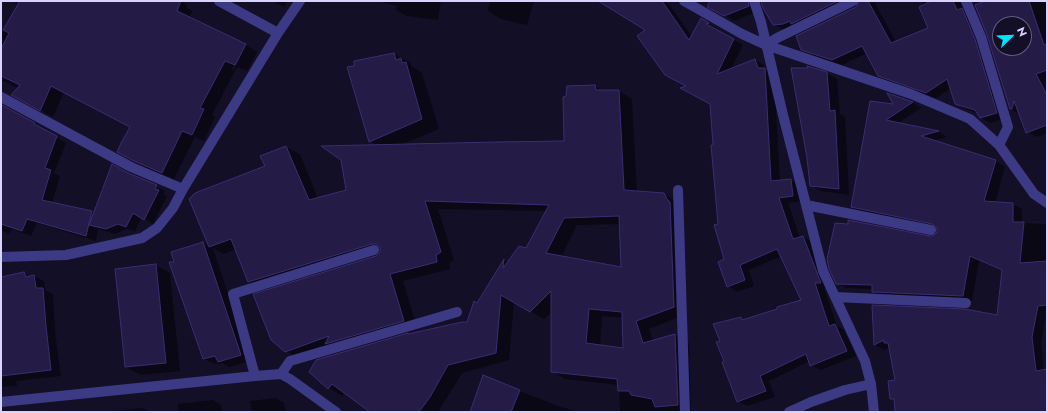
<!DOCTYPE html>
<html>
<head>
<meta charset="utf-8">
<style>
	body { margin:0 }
	#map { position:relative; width:1048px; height:413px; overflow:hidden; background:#130f26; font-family:Jost,sans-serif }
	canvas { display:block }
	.frame { position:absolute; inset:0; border:2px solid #d9d4ff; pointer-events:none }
	.north { position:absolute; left:992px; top:16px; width:40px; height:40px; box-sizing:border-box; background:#130f26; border:1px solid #625e7d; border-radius:50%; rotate:67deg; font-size:11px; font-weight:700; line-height:16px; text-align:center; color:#d9d4ff }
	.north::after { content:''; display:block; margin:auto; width:14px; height:18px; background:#00e5ff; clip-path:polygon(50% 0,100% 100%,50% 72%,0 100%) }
</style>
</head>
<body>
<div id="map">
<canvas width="1048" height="413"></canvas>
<div class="frame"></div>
<div class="north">N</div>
</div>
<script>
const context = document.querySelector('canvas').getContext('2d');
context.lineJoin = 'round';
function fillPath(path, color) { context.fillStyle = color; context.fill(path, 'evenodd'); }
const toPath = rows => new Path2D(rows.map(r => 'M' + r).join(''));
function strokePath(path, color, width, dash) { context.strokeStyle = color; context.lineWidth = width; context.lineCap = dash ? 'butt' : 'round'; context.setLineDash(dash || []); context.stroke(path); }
fillPath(toPath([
	[21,1,181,1,187,5,186,7,192,11,189,18,244,45,232,69,234,70,246,45,257,52,247,71,237,67,212,115,215,117,204,141,195,137,174,179,147,168,130,159,131,127,64,92,53,117,24,101,18,88,1,80,1,34],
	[273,1,288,1,284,7],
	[376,1,441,1,438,20,407,16,396,10,397,6],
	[490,1,534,1,527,25,501,19,488,11],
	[600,1,667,1,665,2,669,4,692,37,701,20,717,29,714,30,743,45,731,69,755,60,764,65,765,69,774,74,780,181,791,180,800,186,802,201,788,203,800,238,803,237,812,242,829,288,824,288,837,326,844,330,856,356,821,370,811,365,810,361,769,381,775,397,747,406,738,401,725,362,721,342,740,318,744,320,803,301,782,256,749,270,754,286,737,292,728,286,726,260,719,225,711,104,687,86,665,75,647,30],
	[712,1,760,1,758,2,758,11,735,21,709,6],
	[762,1,858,1,801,29,784,30,774,24],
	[860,1,874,1,896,42,929,28,922,1,960,1,964,11,972,15,1006,118,991,123,981,118,978,113,966,109,956,104,951,88,936,98,888,81,878,75,867,53,842,65,812,55,802,49,857,7],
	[989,1,1047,1,1047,133,1037,137,1027,132,1020,114,1010,109],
	[1000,24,1024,24,1024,48,1000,48],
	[394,54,411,63,411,66,422,73,439,129,401,145,565,142,595,86,603,91,619,91,632,99,637,192,664,194,677,202,683,210,687,314,649,329,653,341,675,335,689,343,691,412,620,412,619,385,565,379,552,371,552,312,544,319,514,302,509,360,462,373,438,412,373,412,345,392,342,396,329,388,310,372,468,324,478,304,505,260,508,262,526,249,547,211,438,209,454,260,449,263,450,269,403,281,417,328,300,359,286,351,381,253,263,290,249,282,236,249,224,254,213,248,250,361,229,367,222,363,215,364,204,359,176,263,203,243,211,248,190,199,267,167,286,147,300,154,318,199,347,190,377,145,370,141],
	[621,224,622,268,561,257,577,225],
	[679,304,679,306,636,322,636,320],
	[602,316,624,318,624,350,600,346],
	[826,73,837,79,840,114,845,117,849,195,821,191,811,185],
	[889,94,913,103,921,108,898,123,939,132,947,137,932,141,996,161,1005,167,995,203,1013,204,1022,209,1022,223,1047,224,1047,309,1041,343,1044,371,1047,370,1047,412,897,412,896,401,891,398,896,381,890,347,884,350,875,345,873,306,998,316,1003,271,979,261,972,301,882,297,873,292,873,289,846,288,837,283,934,237,938,232,938,228,861,212,852,207,871,102,895,106],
	[2,106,34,124,66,143,54,173,60,176,52,203,95,213,128,174,165,191,163,194,167,196,153,224,142,217,135,231,127,229,115,234,98,229,96,241,37,223,31,236,12,229,9,234,1,230,1,108],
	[155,265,170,273,180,371,141,375,126,367],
	[24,273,30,277,34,276,44,281,45,290,53,294,55,332,61,376,16,381,17,386,1,387,1,277],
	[484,377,558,406,580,412,471,412],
	[276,398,284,403,286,412,252,412,250,401],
	[213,400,221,405,222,412,178,412,178,404],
	[142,408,149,412,111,412,113,411]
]), '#0007');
const building = toPath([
	[20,1,181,1,177,11,246,44,235,65,225,61,200,108,204,109,192,135,182,131,162,173,134,161,117,152,121,143,130,127,51,86,40,111,11,95,20,85,1,76,1,49,9,33,3,30,20,1],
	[598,1,662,1,689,40,701,18,709,23,706,24,734,39,717,74,755,59,758,68,765,68,771,181,791,179,793,196,779,198,793,239,803,236,821,283,815,283,829,326,835,324,847,351,810,366,806,354,760,376,766,391,737,402,722,362,724,361,716,342,720,341,713,324,741,317,742,320,777,309,777,307,801,300,777,249,740,265,745,280,727,287,718,262,724,259,714,225,718,224,711,145,713,145,710,104,680,88,686,86,665,75,637,36,645,30,598,1],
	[710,1,748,1,749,6,724,16,707,7,710,1],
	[761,1,838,1,791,24,790,21,783,24,773,25,763,8,761,1],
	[859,1,868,1,891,43,928,28,919,7,931,1,953,1,957,10,962,8,975,39,997,113,980,118,975,110,955,104,947,79,926,93,878,76,862,46,832,60,801,50,796,36,856,7,859,1],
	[985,1,1029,1,1044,45,1047,44,1047,70,1036,74,1047,95,1047,125,1026,133,1014,101,1012,109,1010,109,987,35,975,5,985,1],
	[1000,24,1024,24,1024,48,1000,48,1000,24],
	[394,53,396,60,401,58,402,63,406,62,422,119,369,142,347,67,354,66,354,61,394,53],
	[807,66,827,72,830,111,835,110,839,189,810,186,807,158,791,68,808,68,807,66],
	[595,85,596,90,619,90,624,190,664,193,667,199,670,202,674,307,636,321,643,343,675,334,678,405,655,407,652,399,631,395,629,391,618,391,617,379,551,372,551,291,530,312,501,295,496,353,448,365,430,397,419,412,370,412,332,384,328,389,309,372,316,360,408,333,408,334,462,322,467,322,474,301,477,303,504,259,503,268,519,246,526,248,549,205,425,201,441,252,436,255,437,262,390,274,404,321,325,344,329,336,285,352,271,340,253,294,376,256,380,252,380,248,376,244,372,244,248,282,231,239,209,247,189,199,195,193,265,166,260,156,286,146,309,200,346,190,341,160,321,146,496,142,564,141,563,97,566,96,567,86,595,85],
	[619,216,621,267,546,253,564,218,619,216],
	[589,309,622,312,623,348,586,343,589,309],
	[887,93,913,102,886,120,939,131,921,136,996,160,984,201,1013,203,1013,222,1024,222,1020,263,1047,261,1047,305,1038,306,1032,337,1036,371,1047,369,1047,412,895,412,894,399,890,399,888,381,895,380,888,343,884,343,884,340,874,345,872,305,965,309,997,315,1002,270,970,256,963,296,872,292,872,285,836,284,829,269,827,259,835,223,848,224,848,220,930,236,933,236,937,232,937,228,932,224,851,207,870,101,893,104,887,93],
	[2,105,35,123,34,124,57,136,45,168,51,170,42,200,92,211,86,236,27,219,22,231,1,224,1,106,2,105],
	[112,164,128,173,157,185,155,189,159,190,144,220,133,213,126,227,118,224,106,229,89,225,112,164],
	[203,242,241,355,218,362,215,356,203,359,169,262,174,262,171,252,203,242],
	[156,264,166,363,125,367,115,269,156,264],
	[24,272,26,277,34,275,36,288,43,288,46,326,51,370,1,376,1,277,24,272],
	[483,375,520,390,511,412,470,412,483,375]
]);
fillPath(building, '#241b47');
strokePath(building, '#3b2d73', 1);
strokePath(toPath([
	[219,1,278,33],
	[684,1,742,34,766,45,911,94,970,119,999,145,1034,194,1047,203],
	[754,1,761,22,783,115,823,271,865,361,871,384,874,412],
	[966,1,981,37,1008,127,999,145],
	[766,45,777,38,853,1],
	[1,97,131,167,183,189],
	[678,190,685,412],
	[806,205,931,230],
	[1,257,66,255,142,238,157,228,173,208,183,189,278,33,300,1],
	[835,297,966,303],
	[281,374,290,361,457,312],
	[255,376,233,294,374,250],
	[1,402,255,376,281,374,290,379,336,412],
	[789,412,811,402,845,390,871,384]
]), '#3d3a85', 10);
</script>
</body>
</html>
